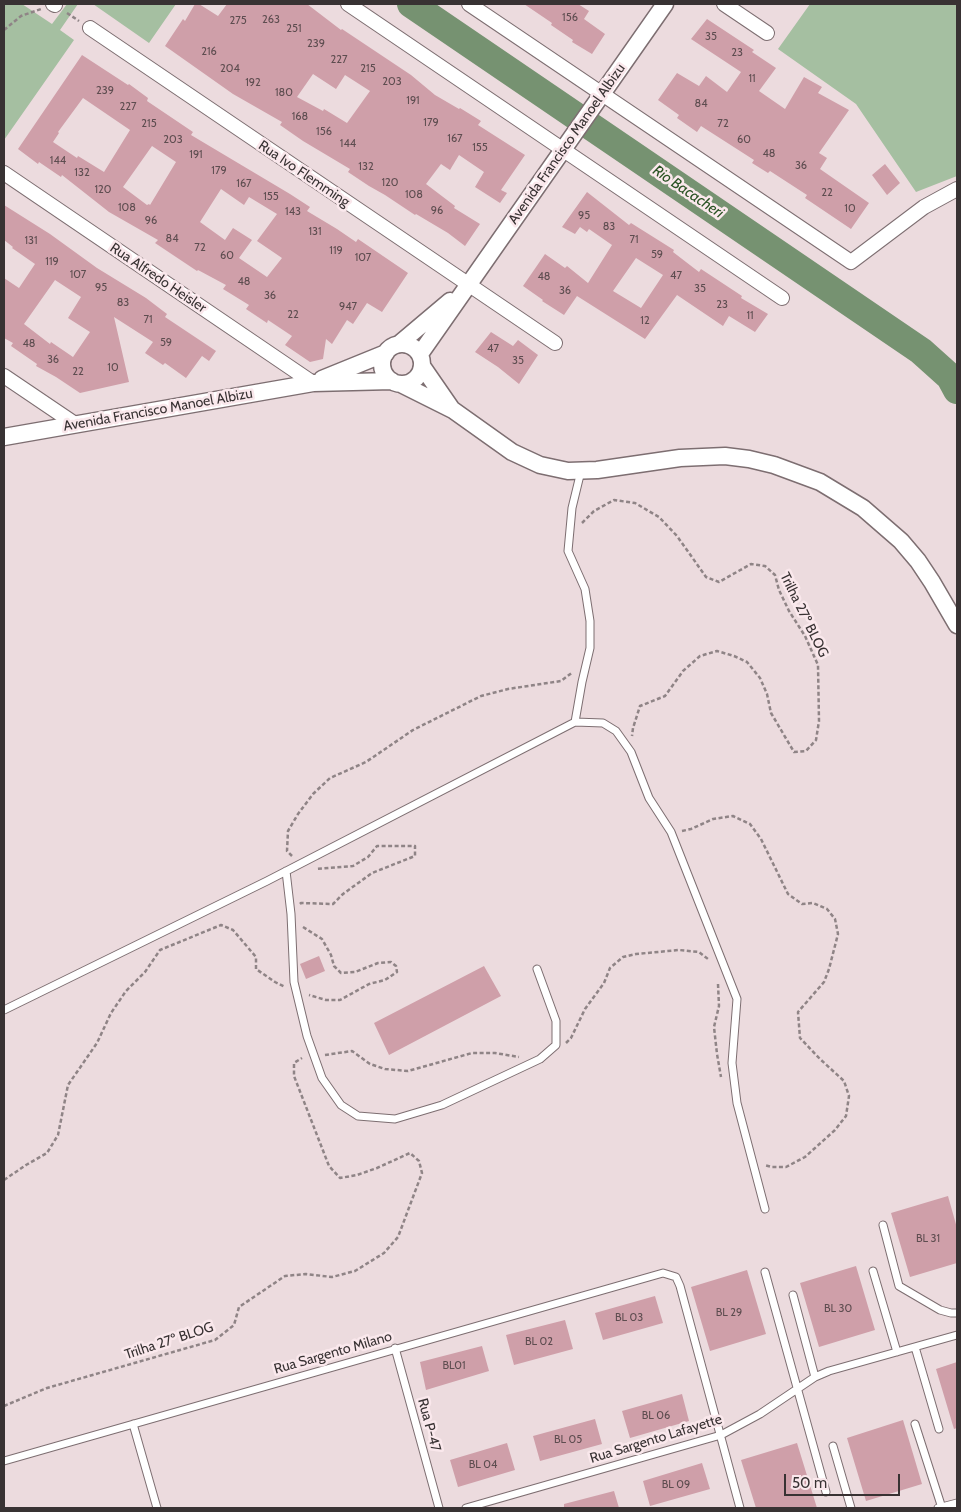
<!DOCTYPE html>
<html>
<head>
<meta charset="utf-8">
<style>
	body { margin:0 }
	#map { position:relative; width:961px; height:1512px; overflow:hidden; background:#ecdbde; font-family:Cabin,sans-serif }
	canvas { display:block }
	.frame { position:absolute; inset:0; border:5px solid #383233; pointer-events:none }
	.scale { position:absolute; left:784px; top:1474px; width:116px; height:22px; box-sizing:border-box; border:2px solid #383233; border-top:0; padding-left:6px; font-size:15px; line-height:18px; white-space:nowrap; color:#383233; -webkit-text-stroke:4px #fae8ec; paint-order:stroke }
</style>
</head>
<body>
<div id="map">
<canvas width="961" height="1512"></canvas>
<div class="frame"></div>
<div class="scale">50 m</div>
</div>
<script>
const context = document.querySelector('canvas').getContext('2d');
context.lineJoin = 'round';
function fillPath(path, color) { context.fillStyle = color; context.fill(path, 'evenodd'); }
const toPath = rows => new Path2D(rows.map(r => 'M' + r).join(''));
function strokePath(path, color, width, dash) { context.strokeStyle = color; context.lineWidth = width; context.lineCap = dash ? 'butt' : 'round'; context.setLineDash(dash || []); context.stroke(path); }
function drawText(font, color, halo, rows, align = 'center') {
  context.font = font + ' Cabin,sans-serif'; context.lineWidth = 5; context.setLineDash([]); context.textBaseline = 'middle'; context.strokeStyle = halo; context.fillStyle = color; for (const [text, x, y, turn = 0] of rows) {
    context.save(); context.translate(x, y); context.rotate((+turn || 0) * Math.PI / 180); context.textAlign = isNaN(turn) ? turn : align; if (halo) context.strokeText(text, 0, 0); context.fillText(text, 0, 0); context.restore();
  }
}
fillPath(toPath([
	[4,4,22,4,52,24,67,4,78,4,60,30,74,40,4,140],
	[93,4,176,4,149,43],
	[810,4,957,4,957,176,916,192,856,104,778,49]
]), '#a5bfa1');
strokePath(toPath([
	[411,4,921,351,950,377,957,390]
]), '#769271', 28);
fillPath(toPath([
	[195,4,199,4,218,16,227,4,307,4,341,30,342,29,411,75,435,95,459,109,460,108,481,121,478,125,525,155,501,190,507,193,500,203,475,187,484,172,459,155,450,170,441,164,426,184,455,206,454,208,480,224,465,246,448,233,416,214,415,215,385,195,369,186,348,172,350,169,303,141,280,125,282,122,233,94,165,46,183,19,185,21],
	[313,74,336,89,345,75,370,91,347,123,324,109,323,111,297,97],
	[524,4,578,4,589,11,584,19,605,34,592,54,572,42,573,40,551,25,552,23],
	[707,19,754,50,752,52,776,68,759,91,785,109,804,77,822,87,818,93,849,110,819,153,827,158,820,169,869,203,851,229,805,198,807,195,770,171,768,173,752,163,754,160,701,126,697,132,677,118,679,115,658,100,677,73,699,86,706,76,727,92,741,72,691,39],
	[82,55,128,85,129,84,148,98,147,101,193,132,191,135,290,194,310,207,307,211,337,229,356,242,358,239,408,273,382,312,367,303,353,324,347,320,332,344,326,339,323,359,310,362,285,345,292,336,268,320,267,323,246,309,249,305,223,289,226,285,198,270,197,271,155,243,158,240,109,212,62,175,61,177,39,162,38,164,18,149],
	[83,98,130,130,104,172,78,156,77,158,53,142,59,133,58,132],
	[152,146,176,162,150,205,149,204,147,205,123,187],
	[221,189,244,205,249,197,277,214,257,241,282,258,267,277,239,258,252,240,233,228,225,240,200,222],
	[885,164,900,183,887,195,872,175],
	[587,192,629,225,631,223,674,250,673,252,699,272,701,269,742,296,741,298,768,314,755,332,729,316,723,326,677,295,645,339,577,296,564,315,542,301,543,300,523,286,545,254,565,268,567,266,588,283,612,245,589,229,587,232,580,227,575,234,562,227],
	[636,258,663,275,641,308,613,291],
	[4,205,50,234,97,268,146,298,167,314,165,317,216,351,209,361,202,356,186,378,165,363,163,365,145,353,153,342,114,317,129,382,80,393,56,377,36,366,37,364,11,346,13,343,4,338,4,278,19,288,35,264,12,248,13,247,4,240],
	[55,280,81,297,68,318,90,332,73,357,51,342,50,344,24,324],
	[491,332,513,346,518,340,538,355,519,384,498,367,475,352],
	[319,956,325,971,306,979,300,964],
	[484,966,501,996,389,1055,374,1023],
	[948,1196,957,1228,957,1263,910,1277,891,1213],
	[856,1266,875,1330,819,1347,800,1283],
	[747,1270,766,1334,710,1351,691,1287],
	[655,1296,663,1323,603,1340,595,1313],
	[565,1320,573,1349,514,1365,506,1335],
	[482,1346,489,1371,426,1390,420,1362],
	[957,1362,957,1428,954,1429,936,1369],
	[682,1394,689,1421,630,1438,622,1411],
	[595,1419,602,1444,540,1461,533,1436],
	[903,1420,922,1484,866,1501,847,1438],
	[507,1443,515,1470,458,1487,450,1460],
	[797,1443,817,1508,756,1508,741,1460],
	[702,1463,710,1489,650,1506,643,1481],
	[614,1491,619,1508,564,1508,564,1504]
]), '#cf9fa9');
const service = toPath([
	[575,722,582,682,590,648,590,621,585,589,568,551,572,508,581,471],
	[286,871,291,914,294,982,307,1036,322,1078,341,1105,358,1116,395,1119,442,1105,540,1059,556,1045,556,1021,537,969],
	[4,1010,267,881,575,722,603,723,616,731,631,752,649,798,671,832,737,999,732,1063,737,1103,765,1209],
	[883,1225,899,1286,940,1310,951,1313,957,1313],
	[873,1271,897,1352],
	[765,1272,826,1492],
	[793,1295,815,1377],
	[915,1347,939,1429],
	[395,1348,439,1508],
	[133,1424,157,1508],
	[915,1424,942,1508],
	[833,1446,851,1508],
	[4,1461,663,1273,676,1277,680,1286,740,1508],
	[466,1508,721,1435,760,1414,815,1377,829,1371,957,1335],
	[938,1508,957,1503]
]);
const minor = toPath([
	[53,4,55,5],
	[348,4,782,298],
	[469,4,851,262,924,207,957,189],
	[724,4,767,33],
	[90,28,555,343],
	[4,173,313,383],
	[4,376,75,424]
]);
const tertiary = toPath([
	[399,344,450,301],
	'382 364a20 20 0 1 1 40 0a20 20 0 1 1-40 0Z',
	[420,354,665,4],
	[422,366,451,408],
	[322,379,386,353],
	[401,384,453,410,512,452,540,465,568,471,597,470,680,458,725,456,749,459,774,465,820,482,863,508,901,541,918,561,932,582,957,625],
	[4,437,313,383,392,381]
]);
strokePath(service, '#7d6e71', 9);
strokePath(minor, '#7d6e71', 16);
strokePath(tertiary, '#7d6e71', 19);
strokePath(toPath([
	[67,13,79,21],
	[4,30,21,16,41,9],
	[582,523,594,511,614,500,635,503,659,517,677,536,706,577,719,582,751,564,765,566,775,575,779,590,789,611,805,636,818,665,819,721,816,740,806,751,794,752,771,713,767,694,760,678,747,662,734,656,717,651,700,656,683,671,665,696,640,706,633,728,632,736],
	[682,831,691,829,713,819,733,816,750,824,761,839,788,894,802,904,813,903,827,909,835,919,838,934,829,969,824,982,798,1012,800,1038,820,1059,844,1081,849,1096,846,1116,835,1130,805,1157,786,1167,772,1167,764,1165],
	[292,856,287,851,288,831,298,814,313,794,330,778,366,762,413,730,481,696,508,689,561,681,573,672],
	[300,904,301,903,333,904,343,894,372,873,415,856,415,846,377,846,368,857,353,866,316,869],
	[303,927,322,939,331,955,334,966,341,973,355,972,378,963,391,962,396,966,397,972,385,980,369,984,340,1000,326,1000,309,995],
	[718,984,719,1006,714,1027,717,1054,721,1077],
	[566,1043,571,1038,585,1009,604,983,610,968,623,957,636,954,679,950,699,952,708,959],
	[325,1055,352,1051,370,1064,385,1069,408,1071,472,1053,495,1053,519,1057],
	[4,1180,26,1165,47,1153,58,1135,68,1085,97,1043,111,1013,126,991,145,972,160,950,221,925,233,930,256,957,256,969,275,982,285,987],
	[4,1406,47,1388,215,1340,234,1325,239,1307,285,1276,306,1274,332,1277,355,1271,384,1253,398,1237,422,1173,419,1161,410,1153,377,1168,357,1175,340,1178,329,1166,294,1076,294,1063,302,1058]
]), '#8f8486', 2.5, [4, 2.5]);
strokePath(service, '#fff', 7);
strokePath(minor, '#fff', 14);
strokePath(tertiary, '#fff', 16);
drawText('11px', '#5e4d50', null, [
	["156",570,18],
	["263",271,20],
	["275",238,21],
	["251",294,29],
	["35",711,37],
	["239",316,44],
	["216",209,52],
	["23",737,53],
	["227",339,60],
	["204",230,69],
	["215",368,69],
	["11",752,79],
	["203",392,82],
	["192",253,83],
	["239",105,91],
	["180",284,93],
	["191",413,101],
	["84",701,104],
	["227",128,107],
	["168",300,117],
	["179",431,123],
	["215",149,124],
	["72",723,124],
	["156",324,132],
	["167",455,139],
	["203",173,140],
	["60",744,140],
	["144",348,144],
	["155",480,148],
	["48",769,154],
	["191",196,155],
	["144",58,161],
	["36",801,166],
	["132",366,167],
	["179",219,171],
	["132",82,173],
	["120",390,183],
	["167",244,184],
	["120",103,190],
	["22",827,193],
	["108",414,195],
	["155",271,197],
	["108",127,208],
	["10",850,209],
	["96",437,211],
	["143",293,212],
	["95",584,216],
	["96",151,221],
	["83",609,227],
	["131",315,232],
	["84",172,239],
	["71",634,240],
	["131",31,241],
	["72",200,248],
	["119",336,251],
	["59",657,255],
	["60",227,256],
	["107",363,258],
	["119",52,262],
	["107",78,275],
	["47",676,276],
	["48",544,277],
	["48",244,282],
	["95",101,288],
	["35",700,289],
	["36",565,291],
	["36",270,296],
	["83",123,303],
	["23",722,305],
	["947",348,307],
	["22",293,315],
	["11",750,316],
	["71",148,320],
	["12",645,321],
	["59",166,343],
	["48",29,344],
	["47",493,349],
	["36",53,360],
	["35",518,361],
	["10",113,368],
	["22",78,372],
	["BL 31",928,1239],
	["BL 30",838,1309],
	["BL 29",729,1313],
	["BL 03",629,1318],
	["BL 02",539,1342],
	["BL01",454,1366],
	["BL 06",656,1416],
	["BL 05",568,1440],
	["BL 04",483,1465],
	["BL 09",676,1485]
]);
drawText('14px', '#383233', '#fae8ec', [
	["Avenida Francisco Manoel Albizu",567,144,-55],
	["Rua Ivo Flemming",304,174,34],
	["Rua Alfredo Heisler",158,278,34],
	["Avenida Francisco Manoel Albizu",158,410,-10],
	["Trilha 27º BLOG",804,615,64],
	["Trilha 27º BLOG",169,1341,-18],
	["Rua Sargento Milano",333,1353,-16],
	["Rua P-47",429,1425,75],
	["Rua Sargento Lafayette",656,1439,-17]
]);
drawText('italic 15px', '#2a5324', '#fae8ec', [
	["Rio Bacacheri",688,192,34]
]);
</script>
</body>
</html>
